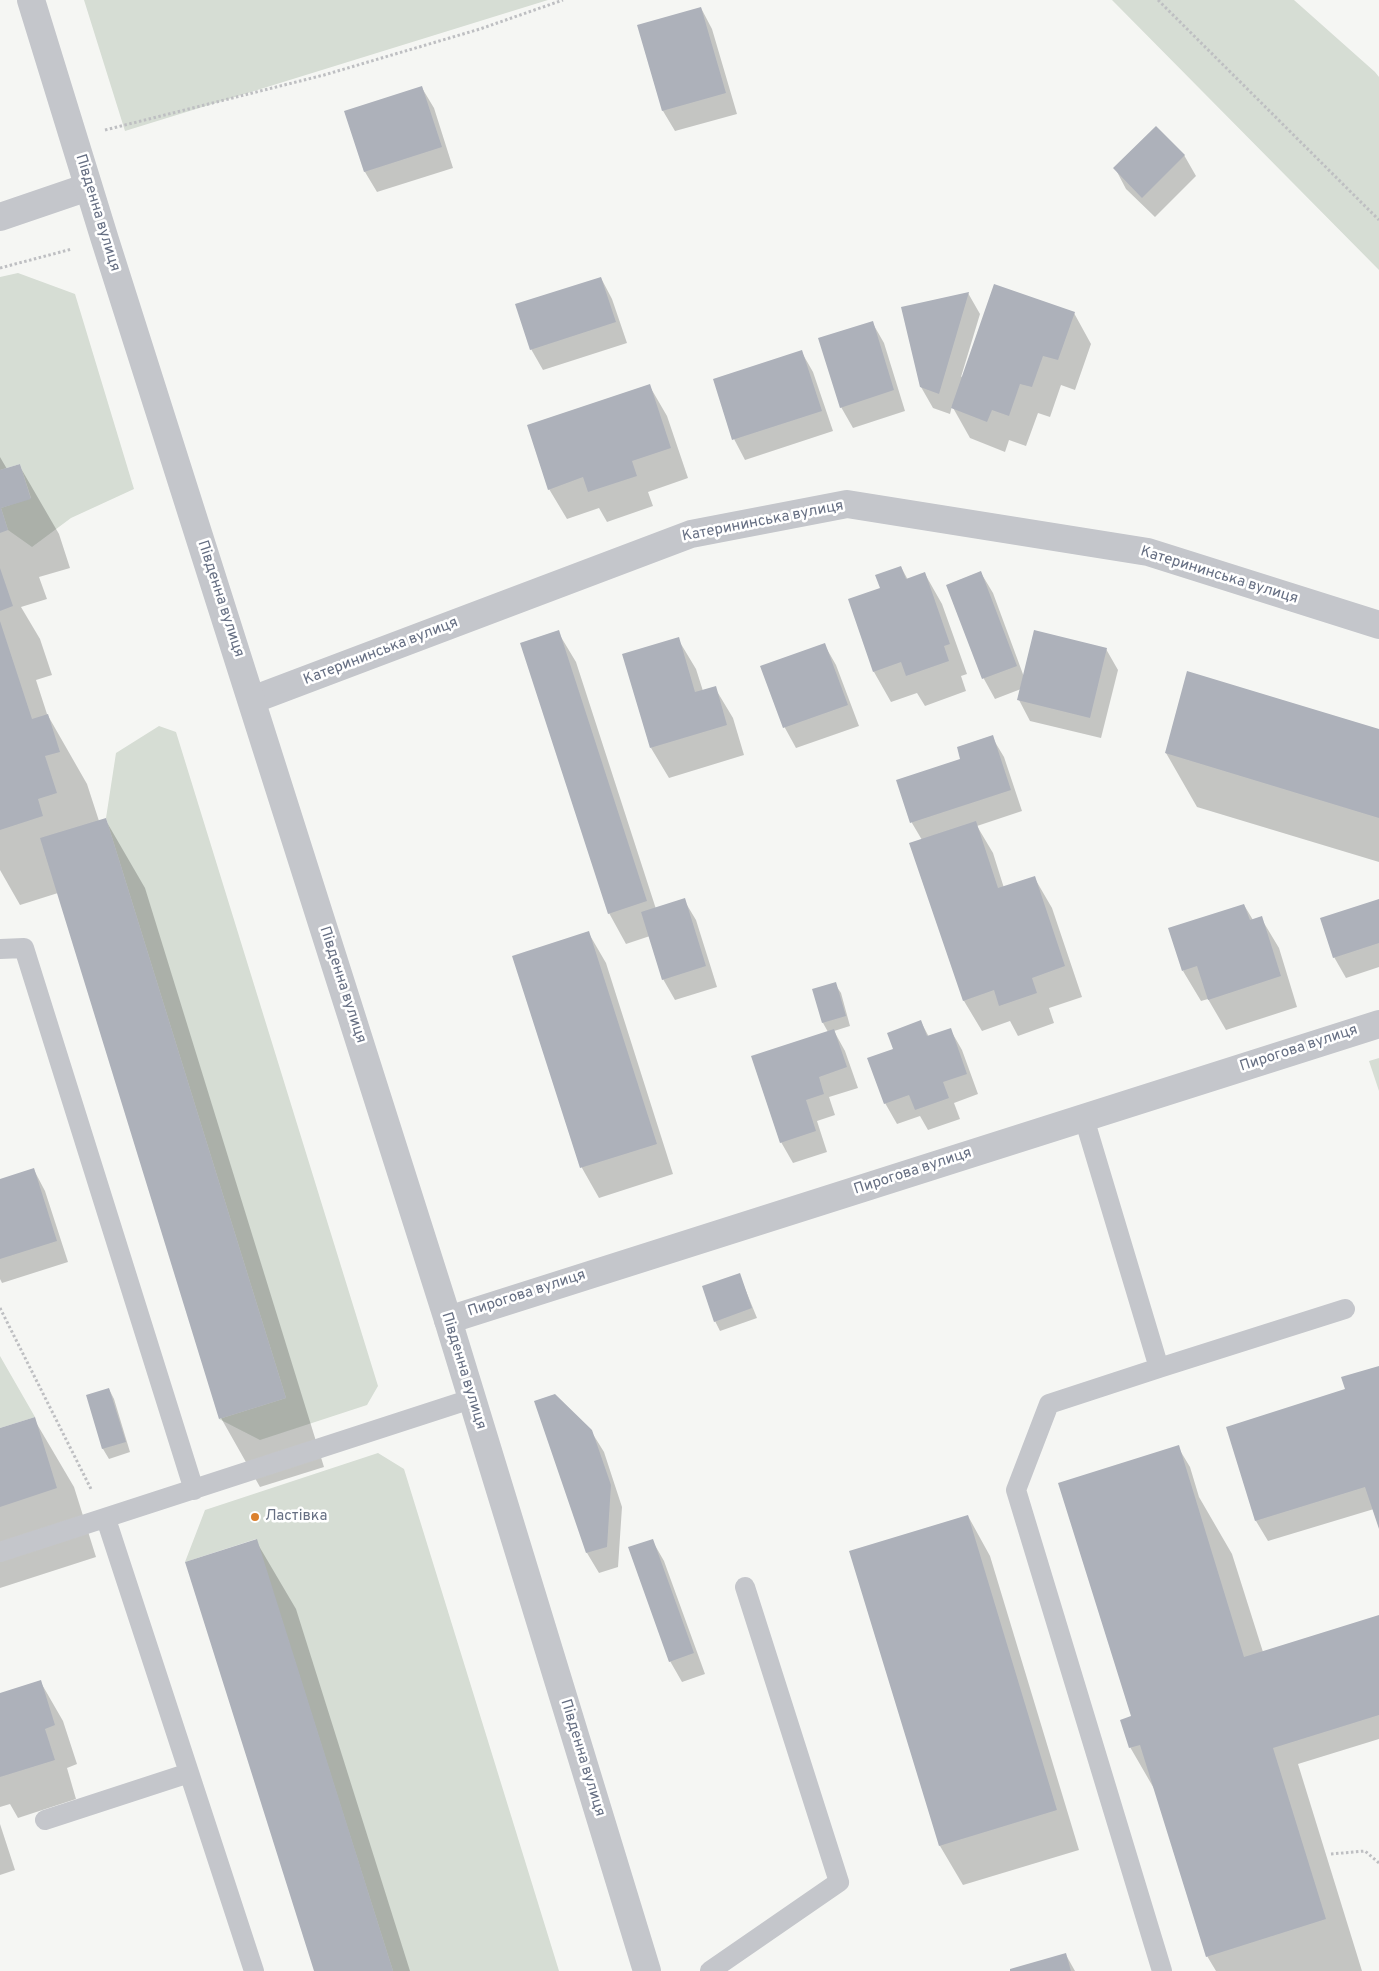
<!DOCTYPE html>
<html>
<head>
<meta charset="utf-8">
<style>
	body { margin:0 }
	canvas { display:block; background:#f5f6f3 }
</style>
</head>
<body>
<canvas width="1379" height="1971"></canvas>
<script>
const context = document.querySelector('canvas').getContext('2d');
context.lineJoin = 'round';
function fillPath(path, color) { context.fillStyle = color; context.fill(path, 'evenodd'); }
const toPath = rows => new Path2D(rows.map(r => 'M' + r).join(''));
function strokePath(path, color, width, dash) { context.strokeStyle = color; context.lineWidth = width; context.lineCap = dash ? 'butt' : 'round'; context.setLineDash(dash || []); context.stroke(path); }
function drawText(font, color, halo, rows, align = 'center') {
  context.font = font + ' Overpass,sans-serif'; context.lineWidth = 5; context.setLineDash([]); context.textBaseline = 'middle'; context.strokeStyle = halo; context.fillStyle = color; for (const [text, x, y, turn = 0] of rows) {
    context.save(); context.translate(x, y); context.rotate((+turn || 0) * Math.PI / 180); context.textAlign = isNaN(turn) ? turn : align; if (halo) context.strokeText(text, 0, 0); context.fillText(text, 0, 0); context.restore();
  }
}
fillPath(toPath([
	[84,0,548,0,125,131],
	[1112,0,1294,0,1375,72,1379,77,1379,270],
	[18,273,75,294,134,489,71,518,32,547,8,530,1,508,31,498,20,464,0,470,0,277],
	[159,726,176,732,378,1386,367,1405,260,1440,219,1419,286,1398,106,818,116,753],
	[1379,1058,1379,1091,1369,1061],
	[0,1356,35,1417,0,1428],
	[378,1453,404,1469,559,1971,393,1971,256,1539,185,1562,205,1510]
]), '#d6ddd4');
fillPath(toPath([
	[701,8,712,29,737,114,675,131,663,111,638,26],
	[422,88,434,108,453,168,377,192,365,172,346,112],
	[1184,155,1196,176,1155,217,1126,189,1115,168],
	[601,278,612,299,627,343,543,370,531,349],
	[968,293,980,314,961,377,1074,313,1091,344,1075,390,1061,385,1050,417,1038,413,1026,446,1009,440,1005,452,970,438,952,406,950,414,933,408,921,387],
	[872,322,884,343,905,411,853,428,841,407],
	[801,351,813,372,833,431,745,460,734,439],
	[649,385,667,416,688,478,648,492,653,506,607,522,599,508,567,519,549,489],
	[0,457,7,469,19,465,59,534,70,568,39,577,47,599,21,607,40,639,52,675,36,680,47,714,87,784,99,821,105,819,145,888,324,1467,260,1487,221,1418,58,893,20,905,0,870],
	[901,567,908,580,925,574,942,604,967,674,961,676,966,691,925,706,917,693,891,702,874,672,882,589],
	[981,573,993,593,1024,677,1106,649,1118,670,1101,738,1030,721,1019,700,1021,689,995,699,984,679,948,585],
	[558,632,576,662,656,909,684,900,696,920,717,987,675,1000,663,979,650,936,626,944,609,913],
	[678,639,696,669,703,691,715,688,733,718,744,755,669,778,651,748],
	[824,644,836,665,859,726,796,748,785,728,762,667],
	[1379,731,1379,862,1197,807,1166,753],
	[992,737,1004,757,1022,811,977,826,993,853,1004,888,1034,877,1052,908,1082,997,1049,1008,1054,1023,1018,1036,1010,1021,982,1031,964,1001,911,844,922,840,912,823,898,781,962,760],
	[1379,900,1379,967,1346,978,1334,957],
	[1244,905,1253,920,1261,918,1279,948,1297,1007,1226,1030,1208,999,1201,1001,1183,971],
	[588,932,606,963,673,1174,599,1198,582,1168,513,957],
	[835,984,841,993,850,1026,834,1031,845,1051,858,1088,829,1097,835,1115,817,1121,827,1152,793,1163,781,1142,828,1032,823,1023,813,990],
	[921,1022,929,1037,950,1029,962,1050,978,1094,954,1103,960,1119,928,1130,920,1116,897,1124,885,1103,894,1049],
	[34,1170,45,1191,68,1262,2,1283,0,1279,0,1181],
	[739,1274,757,1318,720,1331,715,1321],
	[1379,1367,1379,1526,1374,1509,1268,1541,1256,1521,1228,1428,1347,1390],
	[109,1389,114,1399,130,1452,109,1459,103,1449,87,1396],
	[536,1402,591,1431,604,1452,622,1507,618,1567,599,1573,587,1553],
	[34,1419,74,1487,96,1557,0,1588,0,1430],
	[1178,1447,1190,1467,1199,1497,1232,1554,1263,1652,1379,1616,1379,1739,1298,1764,1362,1971,1216,1971,1207,1956,1156,1792,1130,1747,1133,1717],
	[968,1516,990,1556,1079,1850,963,1885,940,1846],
	[652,1540,664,1561,705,1674,682,1682,670,1661],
	[256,1541,296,1609,410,1971,315,1971],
	[40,1681,63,1721,77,1764,67,1768,76,1799,18,1818,10,1804,0,1807,0,1694],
	[0,1824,15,1870,0,1875],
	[1066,1955,1075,1971,1012,1971]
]), '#0003');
fillPath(toPath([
	[701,7,726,93,662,111,637,25],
	[422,86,442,147,364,172,344,111],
	[1156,126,1185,155,1142,198,1113,168],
	[601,277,616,322,530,350,515,304],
	[994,284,1075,312,1058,360,1043,356,1032,387,1020,384,1009,416,992,410,987,422,951,408],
	[969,292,939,394,920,387,901,307],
	[873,321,894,390,840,408,818,338],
	[802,350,822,411,732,440,713,379],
	[650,384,671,448,632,461,637,476,588,492,583,477,548,490,527,425],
	[20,464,31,499,1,508,8,530,0,533,0,470],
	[901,566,906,579,925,572,950,644,944,646,949,661,906,676,901,662,873,672,848,599,880,588,875,575],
	[0,568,13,606,0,611],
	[981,571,1017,666,982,679,946,585],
	[0,621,32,719,48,714,60,752,45,756,57,793,38,799,43,816,0,830],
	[559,630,647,901,608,914,520,643],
	[1034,630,1107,648,1090,718,1017,700],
	[679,637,695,692,716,686,727,725,650,748,622,654],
	[825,643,848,705,783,728,760,666],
	[1187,671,1379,729,1379,818,1165,753],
	[993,735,1011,790,910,823,896,780,960,759,957,747],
	[106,818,286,1398,219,1419,40,838],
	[976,821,998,888,1035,876,1065,966,1032,978,1037,993,999,1006,994,990,963,1001,909,843],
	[685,898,706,966,662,980,641,912],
	[1379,899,1379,943,1333,958,1320,918],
	[1244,904,1250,920,1262,916,1281,976,1208,1000,1197,966,1182,971,1168,928],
	[589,931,657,1144,580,1168,512,956],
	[836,982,846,1016,822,1023,812,989],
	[921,1020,927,1036,951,1028,967,1074,943,1082,949,1098,915,1110,909,1095,884,1104,867,1058,893,1049,887,1033],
	[834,1029,847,1067,819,1077,824,1094,806,1100,816,1131,780,1143,751,1056],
	[34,1168,57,1241,0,1259,0,1179],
	[740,1273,752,1308,714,1322,702,1286],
	[1379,1366,1379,1529,1365,1487,1255,1521,1226,1427,1345,1389,1341,1377],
	[109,1388,126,1442,102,1449,86,1395],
	[555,1394,592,1430,611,1485,607,1547,586,1553,534,1401],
	[35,1417,57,1488,0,1507,0,1428],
	[1179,1445,1244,1657,1379,1615,1379,1715,1273,1748,1326,1919,1206,1957,1140,1745,1129,1748,1120,1720,1131,1716,1058,1483],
	[968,1515,1057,1810,939,1846,849,1551],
	[257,1539,393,1971,314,1971,185,1562],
	[653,1539,694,1653,669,1662,628,1547],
	[41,1680,55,1725,45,1729,55,1760,0,1777,0,1693],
	[1066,1953,1071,1971,1010,1971,1010,1969]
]), '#adb1ba');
strokePath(toPath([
	[1158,0,1379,220],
	[105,130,324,75,480,29,563,0],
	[0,268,72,249],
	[0,1308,92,1491],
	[1331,1854,1365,1851,1379,1863]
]), '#bebfc2', 3, [2.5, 2.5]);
strokePath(toPath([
	[0,949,24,948,194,1490],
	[1084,1118,1159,1368,1049,1404,1016,1490,1162,1971],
	[1159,1368,1345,1309],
	[106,1519,254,1971],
	[0,1552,471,1399],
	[45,1820,189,1773],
	[710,1971,839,1882,745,1587]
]), '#c4c6cb', 20);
strokePath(toPath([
	[0,217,88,187],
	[252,700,691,534,847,504,1148,552,1379,625],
	[448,1320,1379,1024]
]), '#c4c6cb', 28);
strokePath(toPath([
	[31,0,105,240,448,1320,647,1971]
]), '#c4c6cb', 28);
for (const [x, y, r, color] of [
	[255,1517,5,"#db812e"]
]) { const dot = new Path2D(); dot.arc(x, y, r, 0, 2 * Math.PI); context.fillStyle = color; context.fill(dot); strokePath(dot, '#fff', 2); }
drawText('15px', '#666f83', '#fff', [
	["Південна вулиця",97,213,73],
	["Катерининська вулиця",763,522,-11],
	["Катерининська вулиця",1219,576,17],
	["Південна вулиця",220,599,72],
	["Катерининська вулиця",381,652,-21],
	["Південна вулиця",342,985,72],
	["Пирогова вулиця",1299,1049,-18],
	["Пирогова вулиця",913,1172,-18],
	["Пирогова вулиця",527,1294,-18],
	["Південна вулиця",463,1371,73],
	["Південна вулиця",582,1758,73]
]);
drawText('15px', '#666f83', '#fff', [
	["Ластівка",265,1517]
], 'left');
</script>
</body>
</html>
